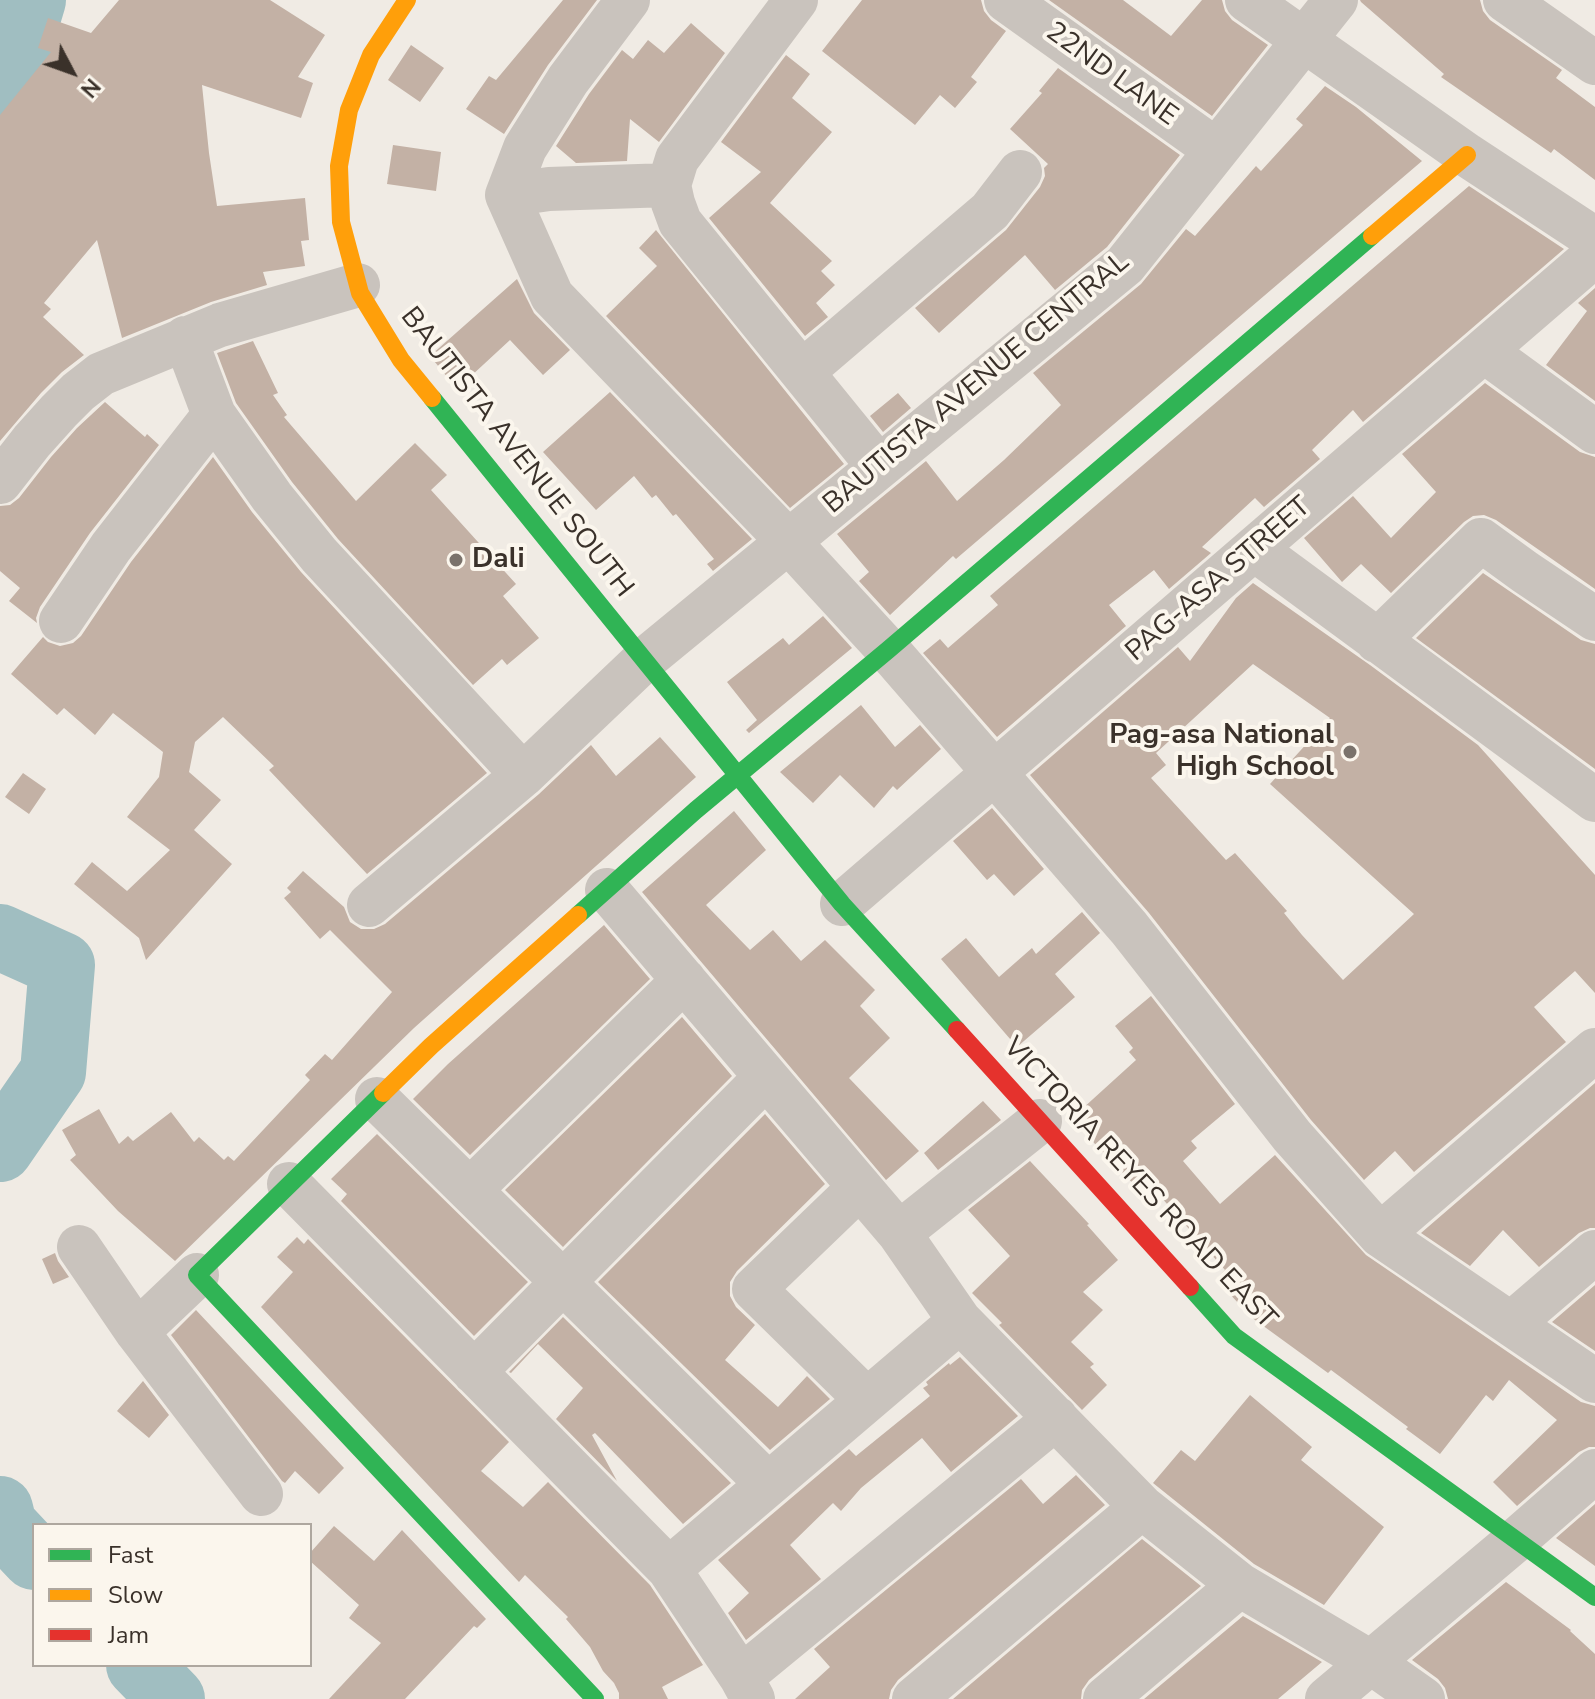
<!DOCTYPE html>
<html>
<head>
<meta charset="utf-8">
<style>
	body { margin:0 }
	#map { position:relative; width:1595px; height:1699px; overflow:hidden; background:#f0ebe4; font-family:"Nunito Sans",sans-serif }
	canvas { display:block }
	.legend { position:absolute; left:32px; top:1523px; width:280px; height:144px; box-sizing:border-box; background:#fbf6ed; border:2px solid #aea79f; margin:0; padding:10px 14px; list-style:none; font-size:24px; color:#3a312a }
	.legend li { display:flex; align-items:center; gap:16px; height:40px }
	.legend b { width:40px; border:2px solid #aea79f }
	.north { position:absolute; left:32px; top:32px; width:80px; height:80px; -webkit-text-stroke:6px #fbf6ed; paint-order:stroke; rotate:131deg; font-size:22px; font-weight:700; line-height:32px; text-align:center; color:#3a312a }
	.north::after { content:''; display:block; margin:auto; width:28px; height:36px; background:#3a312a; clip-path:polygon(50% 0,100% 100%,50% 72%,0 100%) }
</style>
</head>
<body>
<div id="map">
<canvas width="1595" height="1699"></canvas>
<ul class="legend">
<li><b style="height:10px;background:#30b455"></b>Fast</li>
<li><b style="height:10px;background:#ff9f0a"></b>Slow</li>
<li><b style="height:10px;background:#e5322d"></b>Jam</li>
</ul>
<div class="north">N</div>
</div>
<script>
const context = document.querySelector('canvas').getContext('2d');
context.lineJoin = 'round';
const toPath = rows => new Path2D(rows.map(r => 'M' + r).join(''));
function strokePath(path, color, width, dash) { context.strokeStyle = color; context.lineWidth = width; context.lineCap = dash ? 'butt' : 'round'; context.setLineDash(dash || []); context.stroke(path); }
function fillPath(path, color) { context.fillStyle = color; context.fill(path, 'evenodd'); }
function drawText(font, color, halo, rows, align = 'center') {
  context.font = font + ' "Nunito Sans",sans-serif'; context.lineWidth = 8; context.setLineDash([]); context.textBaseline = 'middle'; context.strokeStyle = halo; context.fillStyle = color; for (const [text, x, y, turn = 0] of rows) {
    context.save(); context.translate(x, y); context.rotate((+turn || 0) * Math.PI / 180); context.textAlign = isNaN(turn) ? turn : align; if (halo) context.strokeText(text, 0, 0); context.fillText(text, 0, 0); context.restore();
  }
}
strokePath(toPath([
	[0,100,10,77,33,0],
	[0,937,62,965,53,1072,0,1149],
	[0,1509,4,1525,34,1557],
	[139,1665,172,1699]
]), '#a0bec1', 66);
fillPath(toPath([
	[119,0,270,0,325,35,298,77,313,83,301,118,202,85,209,153,217,206,305,198,309,240,301,241,305,266,263,272,267,285,211,302,122,338,97,240,44,303,51,309,43,317,84,355,62,372,41,393,0,441,0,115,51,52,38,48,48,18,91,33],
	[563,0,597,0,548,65,504,134,466,109,489,76,496,80],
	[862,0,981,0,984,11,991,20,1006,31,971,77,977,82,955,108,940,95,915,125,822,51],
	[1049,0,1123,0,1171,36,1202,0,1222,0,1225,11,1232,20,1268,45,1212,116],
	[1360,0,1480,0,1483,11,1490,20,1562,70,1556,78,1595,107,1595,180,1554,149,1551,153,1441,77,1444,74,1361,2],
	[691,23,725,53,659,142,630,119,627,161,576,163,556,146,589,94,622,50,633,59,648,40,664,53],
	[411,45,444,68,420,102,388,80],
	[786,55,810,74,792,98,832,132,770,203,832,261,821,271,835,285,816,303,828,317,805,336,709,218,761,172,721,142],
	[1058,68,1180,155,1107,247,1055,290,1025,255,939,333,915,308,1006,230,1040,187,1045,176,1044,168,1048,164,1010,129,1042,93,1039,91],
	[1325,86,1356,107,1422,161,956,559,953,556,890,615,859,581,869,572,837,534,926,461,957,501,1004,460,1061,405,1033,373,1141,284,1186,229,1195,236,1256,166,1261,171,1303,125,1296,119],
	[393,145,441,152,436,191,387,184],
	[1469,186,1564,249,1363,422,1353,410,1312,450,1320,459,1264,507,1255,498,1202,547,1211,553,1169,589,1154,570,1109,605,1126,626,997,737,923,653,940,639,948,648,998,605,990,596],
	[656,230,844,464,790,508,606,316,657,266,639,248],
	[517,279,534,313,570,350,543,375,510,340,457,389,430,356],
	[1595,288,1595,401,1546,365,1587,311,1578,303],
	[253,341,278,393,273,395,287,415,284,417,356,501,415,443,447,475,431,490,516,584,503,596,539,638,507,665,502,659,473,685,338,539,292,482,236,403,217,353],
	[1485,383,1580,452,1595,457,1595,589,1496,520,1484,515,1473,516,1464,522,1391,593,1361,564,1342,582,1304,538,1353,496,1391,538,1436,492,1402,454],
	[610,392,752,539,713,571,707,564,714,559,676,514,673,516,656,495,652,498,634,476,596,510,543,452],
	[898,393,911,408,883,432,870,416],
	[105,402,145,437,147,434,159,445,90,533,40,607,36,618,37,623,9,601,20,588,0,571,0,506,10,505,19,498,51,457,77,428],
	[213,457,252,512,301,572,487,773,367,874,269,770,274,766,223,717,195,742,189,772,221,800,194,830,232,864,146,960,139,938,74,884,92,862,127,891,170,850,127,817,159,777,163,752,113,713,95,735,64,708,57,715,11,674,43,637,48,642,60,646,73,643,81,636,131,562],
	[1483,573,1581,640,1595,644,1595,769,1416,638],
	[1253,583,1370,665,1478,745,1595,875,1595,993,1575,971,1534,1007,1566,1042,1414,1172,1395,1151,1364,1180,1311,1120,1149,913,1030,775,1178,647,1190,661,1236,598],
	[1253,664,1330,718,1270,784,1414,914,1343,980,1302,935,1284,913,1287,911,1235,853,1226,860,1151,778,1166,765,1156,753],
	[823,616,852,648,749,733,746,730,757,720,727,682,783,638,789,645],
	[861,705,895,747,920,725,941,749,897,790,893,786,874,808,840,775,813,803,780,772],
	[660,737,696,777,414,1028,175,1261,118,1211,70,1160,76,1155,62,1130,99,1109,119,1144,128,1136,133,1141,171,1112,194,1142,199,1137,224,1160,228,1156,234,1161,310,1080,305,1075,325,1054,332,1060,392,992,330,930,320,939,284,898,291,892,287,888,303,871,344,907,350,922,361,929,374,929,385,924,539,794,591,745,616,776],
	[23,773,46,789,29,814,5,797],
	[992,808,1044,869,1014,896,994,874,987,880,953,841],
	[734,811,766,850,706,905,750,950,773,930,801,961,825,940,875,990,860,1006,890,1038,849,1078,919,1151,886,1180,642,892],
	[1082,912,1100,933,1055,974,1075,997,1017,1047,941,959,966,938,999,977,1032,948,1036,954],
	[604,925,650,979,470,1155,413,1099,448,1064],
	[1151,996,1235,1104,1191,1141,1197,1148,1183,1161,1220,1204,1275,1155,1366,1255,1581,1402,1595,1406,1595,1447,1589,1447,1579,1452,1517,1506,1493,1482,1557,1420,1509,1380,1493,1401,1486,1395,1440,1454,1406,1429,1408,1427,1331,1370,1328,1373,1251,1317,1216,1279,1225,1270,1153,1188,1145,1196,1071,1119,1136,1060,1129,1052,1133,1048,1115,1026],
	[682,1017,732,1076,563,1247,505,1190],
	[1595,1083,1595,1228,1590,1228,1579,1233,1539,1267,1503,1230,1470,1266,1421,1233],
	[983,1101,1001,1120,938,1170,924,1153],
	[765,1114,825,1184,737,1271,730,1282,730,1296,736,1307,755,1325,725,1360,778,1407,807,1376,830,1399,770,1450,598,1282],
	[377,1134,528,1282,474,1336,341,1201,347,1194,331,1179],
	[1030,1161,1089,1224,1087,1225,1118,1260,1083,1292,1103,1310,1071,1342,1094,1364,1090,1367,1107,1385,1082,1410,999,1325,1002,1323,972,1293,1010,1256,968,1210],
	[297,1237,304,1244,308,1239,509,1442,481,1471,523,1507,548,1482,650,1585,703,1665,662,1687,668,1699,619,1699,619,1693,614,1683,603,1671,590,1647,566,1619,568,1617,525,1575,519,1582,261,1307,293,1272,277,1257],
	[55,1253,58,1261,69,1277,53,1284,42,1259],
	[1595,1285,1595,1351,1552,1322],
	[196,1310,344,1468,319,1494,295,1471,285,1483,282,1481,171,1335],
	[563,1317,731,1483,683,1524,595,1433,592,1435,617,1481,556,1419,583,1388,538,1344,511,1373,509,1372],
	[960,1357,1018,1416,951,1472,922,1438,861,1488,841,1511,833,1503,790,1545,821,1579,746,1640,728,1613,749,1593,718,1560,849,1449,856,1456,930,1396,923,1388,928,1385,926,1382,949,1363,950,1365],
	[143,1381,169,1415,149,1438,117,1411],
	[1250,1395,1312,1447,1301,1460,1384,1527,1324,1605,1254,1564,1153,1483,1181,1450,1195,1461],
	[1076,1475,1105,1505,898,1680,891,1690,889,1699,795,1699,830,1667,814,1649,1021,1479,1043,1504],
	[1595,1504,1595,1566,1556,1538],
	[334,1526,374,1561,402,1530,486,1619,477,1628,474,1626,405,1699,329,1699,381,1643,349,1618,359,1605,310,1561,310,1553],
	[1142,1539,1201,1586,1089,1680,1082,1690,1081,1699,953,1699],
	[1506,1582,1571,1630,1570,1631,1595,1654,1595,1699,1448,1699,1445,1688,1438,1679,1412,1660],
	[1243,1616,1322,1662,1278,1699,1144,1699]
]), '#c3b1a5');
strokePath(toPath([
	[628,0,568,80,525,148,507,195,552,296,788,541,888,650,1129,928,1292,1136,1380,1235,1595,1381],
	[796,0,677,159,669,185,673,203,680,222,879,467],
	[1006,0,1216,150],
	[1247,0,1467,155,1595,239],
	[1505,0,1595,63],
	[507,195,549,189,669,185],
	[1484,351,1595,432],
	[802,372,990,211,1020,172],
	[214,415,272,497,319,555,523,775],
	[0,482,32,441,59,411,78,392,101,374,220,325,358,285],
	[1254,549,1595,800],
	[61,621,111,547,214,415,185,338],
	[1377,641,1481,540,1525,572,1595,619],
	[607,890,899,1233,960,1321,1142,1507,1240,1585,1372,1663,1423,1699],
	[842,904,1595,255],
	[369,905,523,775,643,661,1125,265,1336,0],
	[377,1099,768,1484],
	[289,1184,669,1569,741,1677,753,1699],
	[860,1187,754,1289,867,1400],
	[470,1190,684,980],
	[899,1233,1040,1121],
	[1380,1235,1595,1050],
	[79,1247,137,1332],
	[197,1275,137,1332,261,1494],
	[1511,1324,1595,1252],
	[474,1372,766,1077],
	[669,1569,960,1321],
	[741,1677,1056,1418],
	[914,1699,1142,1507],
	[1105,1699,1240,1585],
	[1327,1699,1516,1540,1595,1471]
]), '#c9c3bd', 44);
strokePath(toPath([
	[432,398,842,904,957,1030],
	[578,915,696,810,888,650,1372,236],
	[383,1093,197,1275,595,1699],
	[1190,1287,1234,1336,1595,1597]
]), '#30b455', 18);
strokePath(toPath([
	[407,0,371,55,349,110,339,166,341,222,360,293,401,360,432,398],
	[1372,236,1467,155],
	[383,1093,431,1046,578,915]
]), '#ff9f0a', 18);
strokePath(toPath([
	[957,1030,1190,1287]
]), '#e5322d', 18);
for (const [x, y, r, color] of [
	[456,560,8,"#7a726b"],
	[1350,752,8,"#7a726b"]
]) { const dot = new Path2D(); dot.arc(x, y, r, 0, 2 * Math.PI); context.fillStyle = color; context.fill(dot); strokePath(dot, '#fbf6ed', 3); }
drawText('28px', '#3a312a', '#fbf6ed', [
	["22ND LANE",1111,75,36],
	["BAUTISTA AVENUE CENTRAL",977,384,-40],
	["BAUTISTA AVENUE SOUTH",516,453,52],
	["PAG-ASA STREET",1219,580,-41],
	["VICTORIA REYES ROAD EAST",1139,1184,47]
]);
drawText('bold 28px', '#3a312a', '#fbf6ed', [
	["Dali",472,560],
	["Pag-asa National",1334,736,"right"],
	["High School",1334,768,"right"]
], 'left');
</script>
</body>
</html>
